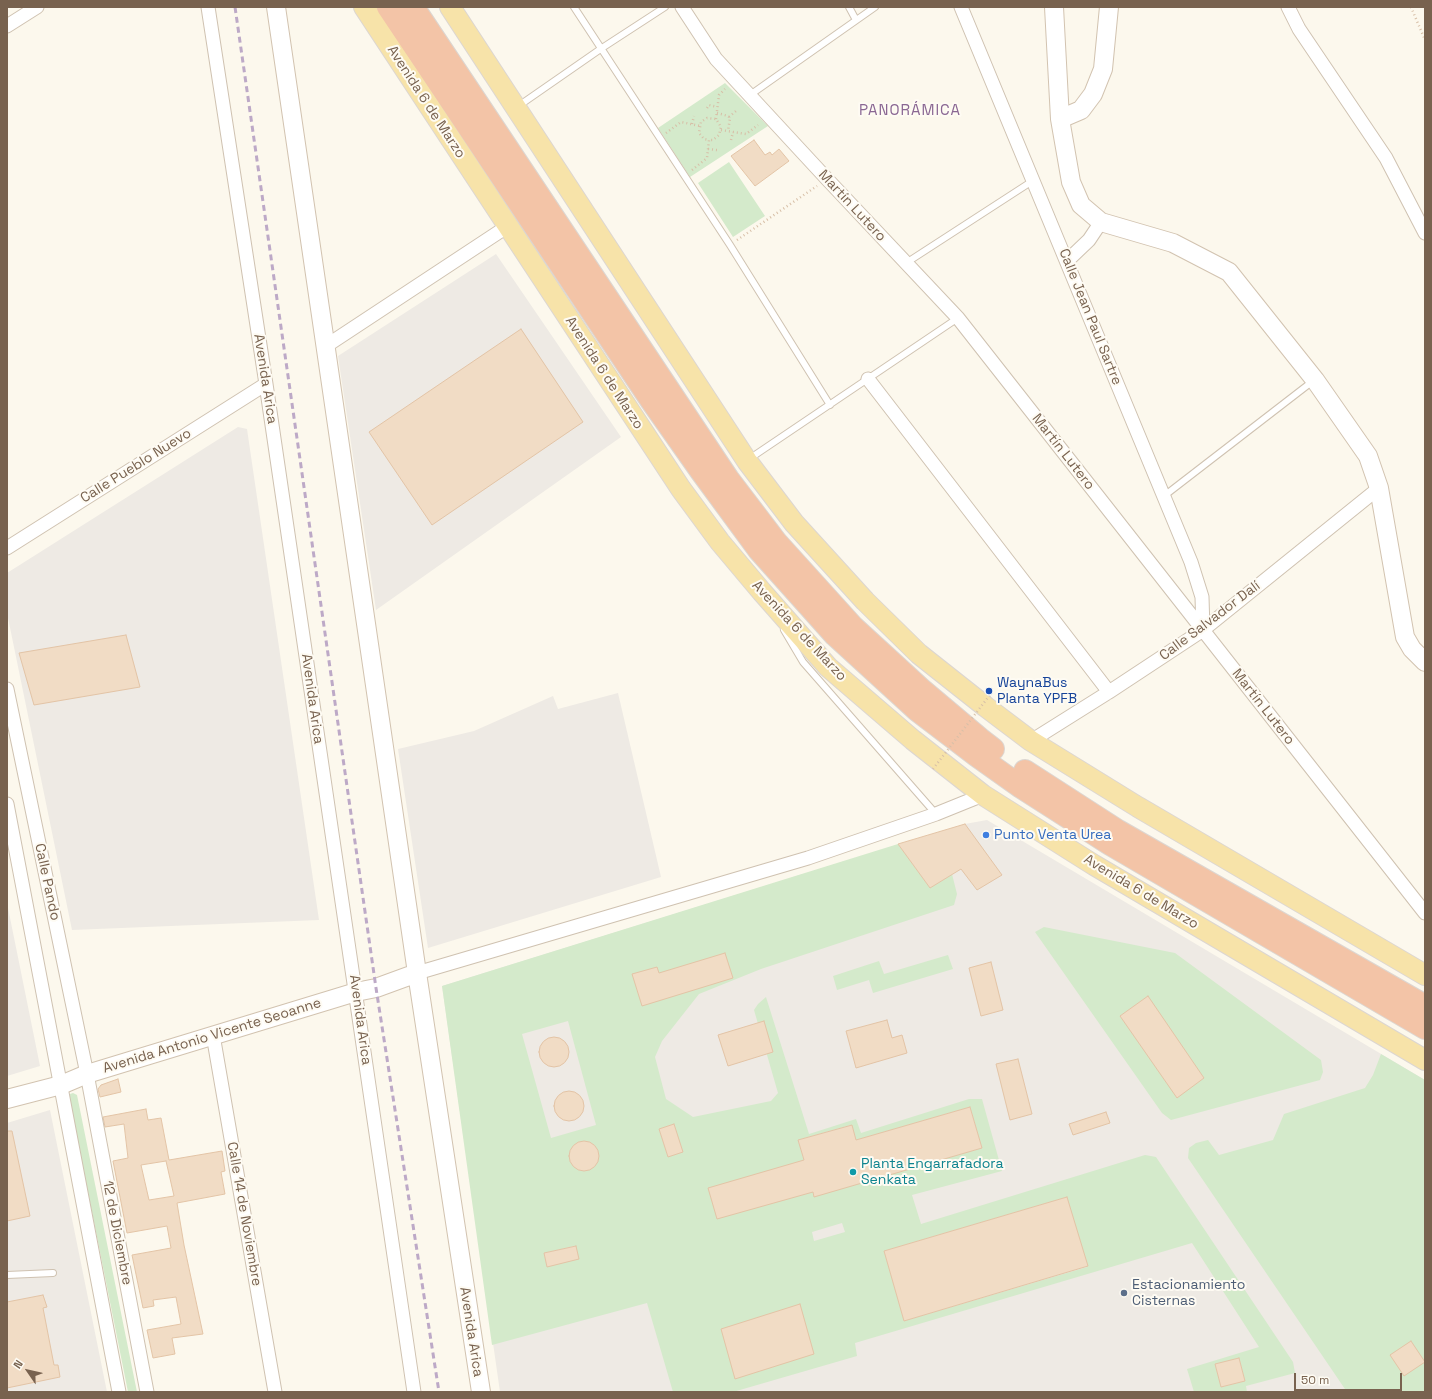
<!DOCTYPE html>
<html>
<head>
<meta charset="utf-8">
<style>
	body { margin:0 }
	#map { position:relative; width:1432px; height:1399px; overflow:hidden; background:#fcf8ed; font-family:"Space Grotesk",sans-serif }
	canvas { display:block }
	.frame { position:absolute; inset:0; border:8px solid #78624f; pointer-events:none }
	.north { position:absolute; left:8px; top:1351px; width:40px; height:40px; -webkit-text-stroke:3px #fefbf3; paint-order:stroke; rotate:304deg; font-size:11px; font-weight:700; line-height:16px; text-align:center; color:#78624f }
	.north::after { content:''; display:block; margin:auto; width:14px; height:18px; background:#78624f; clip-path:polygon(50% 0,100% 100%,50% 72%,0 100%) }
	.scale { position:absolute; left:1294px; top:1373px; width:108px; height:18px; box-sizing:border-box; border:2px solid #78624f; border-top:0; padding-left:5px; font-size:12px; line-height:14px; white-space:nowrap; color:#78624f; -webkit-text-stroke:3px #fefbf3; paint-order:stroke }
</style>
</head>
<body>
<div id="map">
<canvas width="1432" height="1399"></canvas>
<div class="frame"></div>
<div class="north">N</div>
<div class="scale">50 m</div>
</div>
<script>
const context = document.querySelector('canvas').getContext('2d');
context.lineJoin = 'round';
function fillPath(path, color) { context.fillStyle = color; context.fill(path, 'evenodd'); }
const toPath = rows => new Path2D(rows.map(r => 'M' + r).join(''));
function strokePath(path, color, width, dash) { context.strokeStyle = color; context.lineWidth = width; context.lineCap = dash ? 'butt' : 'round'; context.setLineDash(dash || []); context.stroke(path); }
function drawText(font, color, halo, rows, align = 'center') {
  context.font = font + ' "Space Grotesk",sans-serif'; context.lineWidth = 4; context.setLineDash([]); context.textBaseline = 'middle'; context.strokeStyle = halo; context.fillStyle = color; for (const [text, x, y, turn = 0] of rows) {
    context.save(); context.translate(x, y); context.rotate((+turn || 0) * Math.PI / 180); context.textAlign = isNaN(turn) ? turn : align; if (halo) context.strokeText(text, 0, 0); context.fillText(text, 0, 0); context.restore();
  }
}
fillPath(toPath([
	[496,254,621,437,376,610,338,356],
	[238,427,247,429,319,920,72,930,7,613,7,573],
	[618,693,661,877,428,948,398,749,474,731,553,696,558,709],
	[987,820,1425,1080,1425,1392,500,1392,442,986,965,824],
	[7,903,40,1066,7,1076],
	[50,1110,107,1392,7,1392,7,1123]
]), '#eeeae4');
fillPath(toPath([
	[725,83,768,126,690,177,658,128],
	[729,162,765,216,733,237,698,183],
	[898,844,930,888,952,874,957,894,954,905,761,969,699,994,662,1041,655,1057,666,1099,693,1117,771,1101,778,1093,754,1010,758,1004,766,997,809,1134,856,1119,861,1133,969,1099,982,1099,1002,1171,912,1195,921,1224,1145,1155,1156,1157,1293,1362,1295,1373,1246,1386,1247,1392,1194,1392,1187,1369,1259,1347,1192,1243,855,1343,857,1356,733,1392,673,1392,647,1303,492,1345,442,986],
	[568,1021,596,1125,551,1138,522,1034],
	[970,1107,982,1148,814,1196,798,1140,851,1125,856,1140],
	[674,1124,682,1152,668,1157,659,1129],
	[1067,1197,1087,1267,904,1321,884,1251],
	[842,1223,845,1232,814,1241,812,1232],
	[575,1246,578,1259,547,1266,544,1253],
	[1239,1358,1245,1381,1221,1387,1215,1364],
	[1044,927,1175,953,1321,1060,1323,1072,1320,1080,1171,1120,1162,1113,1035,932],
	[1147,997,1204,1078,1177,1097,1120,1016],
	[948,955,953,969,873,993,869,980,837,990,833,976,879,961,884,974],
	[1381,1054,1425,1080,1425,1392,1347,1392,1188,1158,1189,1148,1196,1143,1208,1140,1219,1155,1273,1140,1284,1114,1365,1088,1373,1075],
	[73,1093,77,1095,137,1392,128,1392,69,1097,70,1094]
]), '#d4eacb');
const building = toPath([
	[754,140,765,155,770,152,772,155,779,149,789,161,755,186,731,156,754,140],
	[521,329,583,422,432,525,369,432,521,329],
	[126,635,140,687,34,705,19,653,126,635],
	[965,824,1002,875,977,890,961,869,930,888,898,844,965,824],
	[725,953,733,978,642,1006,632,974,657,967,659,973,725,953],
	[991,962,1003,1010,981,1016,969,968,991,962],
	[1148,996,1204,1078,1177,1098,1120,1016,1148,996],
	[887,1020,892,1038,902,1035,907,1053,856,1068,846,1031,887,1020],
	[764,1021,773,1052,728,1066,718,1035,764,1021],
	'539 1052a15 15 0 1 1 30 0a15 15 0 1 1-30 0Z',
	[1018,1059,1032,1114,1010,1120,996,1064,1018,1059],
	[118,1079,121,1092,100,1097,98,1089,101,1085,118,1079],
	'554 1106a15 15 0 1 1 30 0a15 15 0 1 1-30 0Z',
	[970,1107,982,1148,814,1197,813,1192,717,1219,708,1188,804,1160,798,1140,852,1125,856,1140,970,1107],
	[146,1109,148,1120,161,1118,169,1160,222,1151,225,1171,221,1172,225,1194,177,1203,184,1245,203,1334,172,1338,175,1354,153,1358,147,1330,181,1324,176,1297,153,1300,154,1306,143,1308,132,1255,171,1248,167,1226,127,1233,113,1161,128,1158,124,1124,105,1127,103,1117,146,1109],
	[166,1161,174,1196,149,1200,141,1165,166,1161],
	[1106,1112,1110,1123,1073,1135,1069,1124,1106,1112],
	[674,1124,683,1152,668,1157,659,1129,674,1124],
	[7,1131,12,1131,30,1216,7,1221,7,1131],
	'569 1156a15 15 0 1 1 30 0a15 15 0 1 1-30 0Z',
	[1067,1197,1088,1266,904,1321,884,1251,1067,1197],
	[576,1246,579,1259,547,1267,544,1253,576,1246],
	[43,1295,47,1307,43,1308,54,1365,58,1365,60,1377,7,1388,7,1302,43,1295],
	[800,1304,814,1354,735,1379,721,1329,800,1304],
	[1411,1341,1425,1362,1404,1376,1390,1355,1411,1341],
	[1239,1358,1245,1381,1221,1387,1215,1364,1239,1358]
]);
fillPath(building, '#f1dcc5');
strokePath(building, '#e3c4a6', 1);
const lane = toPath([
	[574,7,730,245,830,405],
	[849,7,856,20],
	[750,95,875,7],
	[517,107,602,48,665,7],
	[906,263,1034,180],
	[749,459,958,318],
	[1164,496,1313,381],
	[784,630,803,662,936,814],
	[7,1275,53,1273]
]);
const street = toPath([
	[208,7,266,384,414,1392],
	[682,7,716,59,827,179,958,318,1425,913],
	[961,7,1191,562,1202,597,1203,630],
	[1288,7,1299,29,1386,158,1425,233],
	[7,26,37,7],
	[1067,261,1089,240,1101,222],
	[326,346,508,226],
	[868,379,1109,692],
	[7,548,266,384],
	[7,689,87,1074,147,1392],
	[1031,741,1109,692,1203,630,1379,488],
	[7,804,119,1392],
	[417,973,808,858,936,814,983,795],
	[213,1035,275,1392]
]);
const secondary = toPath([
	[276,7,417,973,481,1392],
	[1054,7,1060,119,1071,182,1081,205,1101,222,1173,243,1229,272,1315,380,1368,456,1379,488,1405,637,1412,649,1425,662],
	[1060,119,1081,110,1093,94,1103,69,1109,7],
	[7,1099,61,1085,87,1074,356,992,376,988,417,973]
]);
const primary = toPath([
	[364,7,681,489,720,542,762,592,828,667,913,740,983,795,1094,865,1425,1060],
	[450,7,747,461,794,523,865,601,919,654,986,707,1031,741,1138,807,1425,975]
]);
const highway = toPath([
	[388,7,651,400,701,471,759,550,835,635,917,710,976,755,1021,787,1110,844,1425,1028],
	[413,7,728,479,776,542,852,626,923,691,980,739,993,749],
	[1025,771,1118,831,1425,1006]
]);
strokePath(lane, '#cfc2b1', 8);
strokePath(street, '#cfc2b1', 15);
strokePath(secondary, '#d2c3b0', 20);
strokePath(primary, '#dcd6d1', 22);
strokePath(highway, '#dcd6d1', 24);
strokePath(toPath([
	[1411,7,1425,40],
	[707,108,709,105,717,107],
	[717,113,728,116,730,118,728,131],
	[729,117,736,111],
	[716,119,719,95,725,89],
	[692,124,694,116],
	[721,130,746,134,758,125],
	[666,133,681,122,700,126],
	[731,140,733,132],
	[708,149,717,150],
	[692,170,707,158,709,140,704,139,699,133,701,122,707,118,716,119,721,127,719,135,713,140,709,140],
	[737,240,817,186]
]), '#d7bfa7', 2.5, [1, 3]);
strokePath(lane, '#fff', 6);
strokePath(street, '#fff', 13);
strokePath(secondary, '#fff', 18);
strokePath(primary, '#f7e3a9', 20);
strokePath(highway, '#f3c4a7', 22);
strokePath(toPath([
	[235,7,376,988,439,1392]
]), '#bda9c7', 3, [6, 4]);
strokePath(toPath([
	[933,769,993,691]
]), '#d7bfa7', 2.5, [1, 3]);
for (const [x, y, r, color] of [
	[989,691,4,"#1a4fb4"],
	[986,835,4,"#3f7fe0"],
	[853,1172,4,"#0f9aa8"],
	[1124,1293,4,"#5c6f8a"]
]) { const dot = new Path2D(); dot.arc(x, y, r, 0, 2 * Math.PI); context.fillStyle = color; context.fill(dot); strokePath(dot, '#fefbf3', 1.5); }
drawText('14px', '#78624f', '#fefbf3', [
	["Avenida 6 de Marzo",426,102,57],
	["Martín Lutero",852,206,47],
	["Calle Jean Paul Sartre",1090,317,68],
	["Avenida 6 de Marzo",604,373,57],
	["Avenida Arica",265,379,81],
	["Martín Lutero",1063,452,52],
	["Calle Pueblo Nuevo",136,466,-32],
	["Calle Salvador Dalí",1210,621,-37],
	["Avenida 6 de Marzo",799,631,47],
	["Avenida Arica",312,699,82],
	["Martín Lutero",1263,707,52],
	["Calle Pando",47,882,78],
	["Avenida 6 de Marzo",1141,892,31],
	["Avenida Arica",360,1020,82],
	["Avenida Antonio Vicente Seoanne",212,1036,-17],
	["Calle 14 de Noviembre",244,1214,80],
	["12 de Diciembre",117,1233,79],
	["Avenida Arica",471,1332,81]
]);
drawText('14px', '#164399', '#fefbf3', [
	["WaynaBus",997,683],
	["Planta YPFB",997,699]
], 'left');
drawText('14px', '#366cbe', '#fefbf3', [
	["Punto Venta Urea",994,835]
], 'left');
drawText('14px', '#0d838f', '#fefbf3', [
	["Planta Engarrafadora",861,1164],
	["Senkata",861,1180]
], 'left');
drawText('14px', '#4e5e75', '#fefbf3', [
	["Estacionamiento",1132,1285],
	["Cisternas",1132,1301]
], 'left');
context.letterSpacing = '1px';
drawText('15px', '#8a6793', '#fefbf3', [
	["PANORÁMICA",910,111]
]);
context.letterSpacing = '0px';
</script>
</body>
</html>
